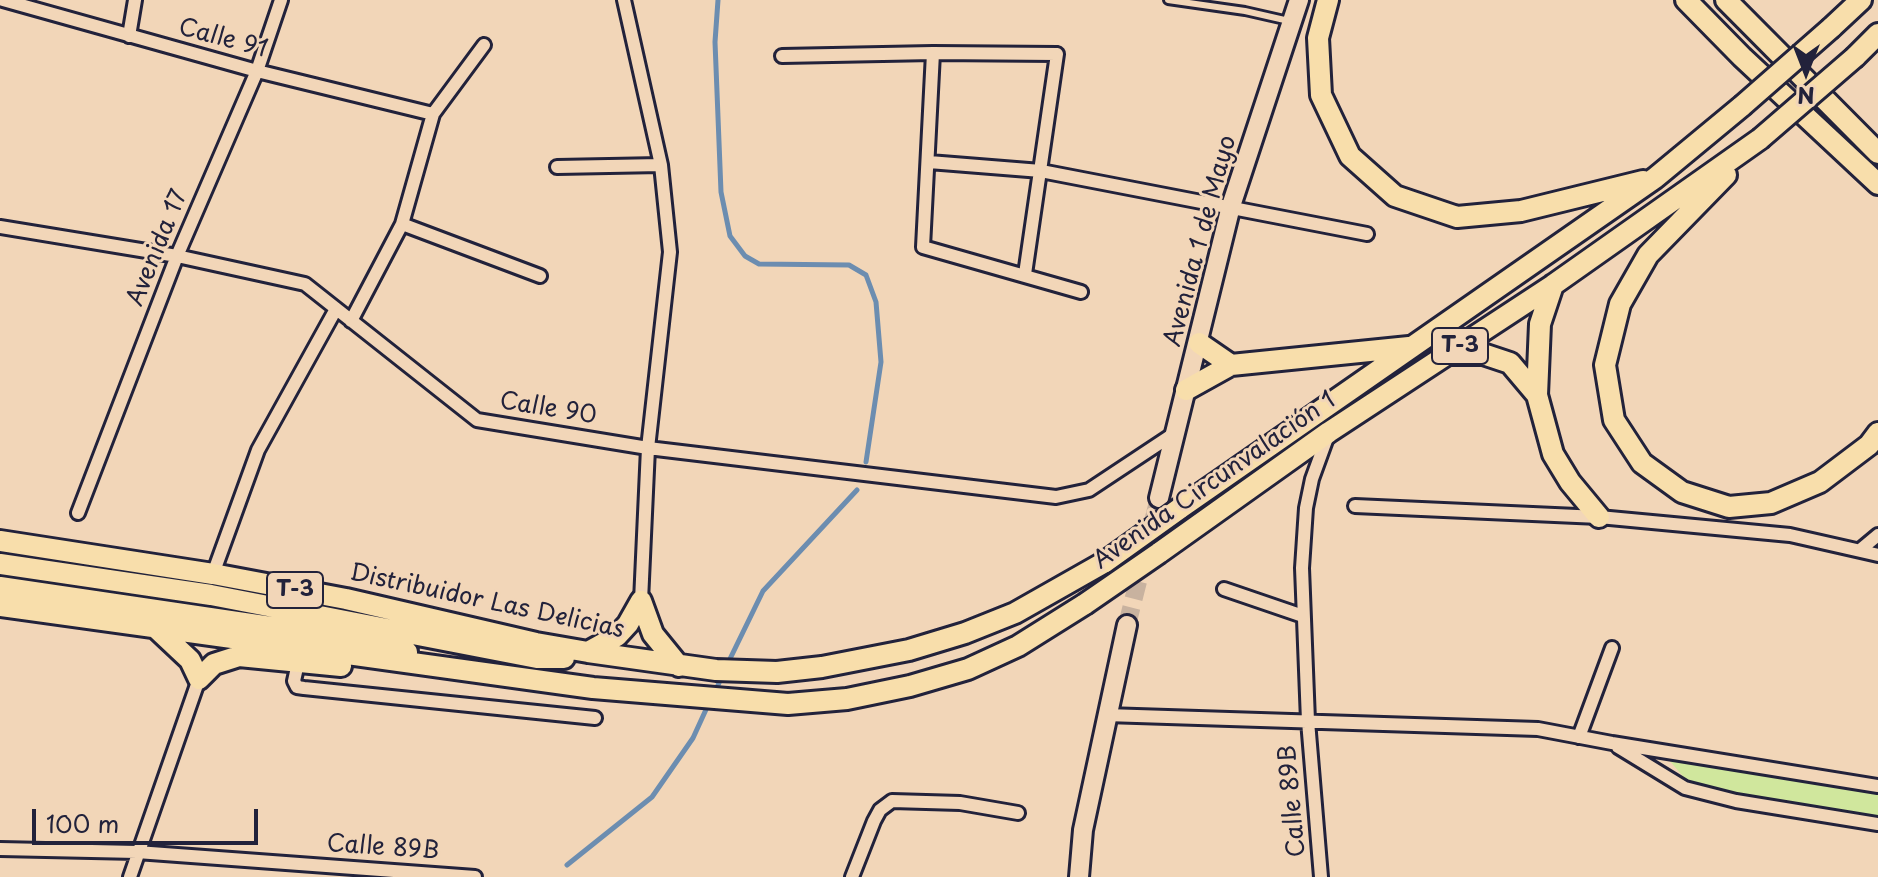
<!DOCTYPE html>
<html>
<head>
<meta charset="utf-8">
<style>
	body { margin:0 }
	#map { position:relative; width:1878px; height:877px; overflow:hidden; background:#f2d6b8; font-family:"Playpen Sans",sans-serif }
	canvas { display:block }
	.north { position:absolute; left:1766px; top:32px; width:80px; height:80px; -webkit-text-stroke:6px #f2d6b8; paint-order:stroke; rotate:180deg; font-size:22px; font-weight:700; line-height:32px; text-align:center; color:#22223b }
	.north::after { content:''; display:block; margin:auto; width:28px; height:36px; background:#22223b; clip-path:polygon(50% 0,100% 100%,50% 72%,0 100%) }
	.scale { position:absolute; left:32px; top:809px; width:226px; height:36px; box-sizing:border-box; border:4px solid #22223b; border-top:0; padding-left:10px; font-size:24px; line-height:28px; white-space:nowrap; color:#22223b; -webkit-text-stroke:6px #f2d6b8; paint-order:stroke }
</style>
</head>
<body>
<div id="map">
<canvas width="1878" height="877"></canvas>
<div class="north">N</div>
<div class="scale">100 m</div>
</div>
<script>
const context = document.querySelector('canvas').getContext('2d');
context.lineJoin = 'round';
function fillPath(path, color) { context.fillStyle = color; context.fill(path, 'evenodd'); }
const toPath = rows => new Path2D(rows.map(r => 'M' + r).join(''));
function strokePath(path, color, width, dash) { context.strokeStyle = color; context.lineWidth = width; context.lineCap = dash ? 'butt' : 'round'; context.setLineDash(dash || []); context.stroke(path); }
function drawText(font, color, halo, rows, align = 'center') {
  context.font = font + ' "Playpen Sans",sans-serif'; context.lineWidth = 6; context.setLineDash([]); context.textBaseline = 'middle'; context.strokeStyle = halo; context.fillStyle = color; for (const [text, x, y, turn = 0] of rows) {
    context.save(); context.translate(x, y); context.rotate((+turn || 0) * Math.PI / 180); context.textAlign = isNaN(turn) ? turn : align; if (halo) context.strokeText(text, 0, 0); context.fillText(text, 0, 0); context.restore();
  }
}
fillPath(toPath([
	[1669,760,1878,792,1878,817,1755,798,1686,780]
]), '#d0e79d');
strokePath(toPath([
	[718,0,715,42,721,192,730,236,745,256,759,264,849,265,866,275,876,302,881,362,866,462],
	[727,665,763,591,857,490],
	[714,694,723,674],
	[567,865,652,797,693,738,709,703]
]), '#6c8db0', 5);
strokePath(toPath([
	[1127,625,1159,498]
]), '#c8b29f', 18, [18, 9]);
const lane = toPath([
	[1168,0,1245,11,1289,21]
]);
const street = toPath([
	[3,0,257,71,433,114],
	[624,0,661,165,670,252,648,448,641,601],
	[129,36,135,0],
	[782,56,933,53],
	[929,162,1041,171,1367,234],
	[557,167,661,165],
	[402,224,540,276],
	[0,227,177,256,305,284,477,420,648,448,1056,497,1089,490,1175,433],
	[1025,274,1057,54,933,53,923,247,1081,292],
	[351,321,402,224,433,114,484,45],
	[1355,506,1599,517,1790,535,1878,555],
	[78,513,177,256,257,71,281,0],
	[1860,550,1878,535],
	[213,574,258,450,336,309],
	[1224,589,1303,616],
	[298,663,294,681,297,687,304,688,595,718],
	[1106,715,1538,729,1612,743,1878,786],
	[1579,737,1612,648],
	[1618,747,1685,788,1736,801,1878,824],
	[0,849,137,852,475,877],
	[130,877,199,679],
	[852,877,874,821,880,810,892,801,960,803,1018,813],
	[1321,877,1308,721,1302,568,1306,508,1312,479,1328,435]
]);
const secondary = toPath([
	[1159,498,1231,206,1299,0],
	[1079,877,1083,830,1127,625]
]);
const primary = toPath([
	[1328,0,1318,38,1321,95,1350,156,1395,196,1457,217,1521,211,1643,181],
	[1686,0,1742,57,1878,184],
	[1726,0,1878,153],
	[1831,28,1861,0],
	[1855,57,1878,34],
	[1726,175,1648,255,1620,304,1605,365,1614,420,1642,463,1682,492,1729,507,1771,503,1820,482,1869,445,1878,433],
	[1553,285,1540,324,1537,395,1553,454,1570,482,1599,517],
	[1199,343,1231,365],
	[1449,354,1483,354,1510,363,1537,395],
	[1186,390,1231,365,1409,347],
	[1179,509,1655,178,1742,106],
	[0,541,213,574,346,599,536,643,588,652,716,670,777,672,822,667,909,650,965,633,1015,613,1105,562],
	[1159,553,1329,432,1553,285,1760,139],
	[0,564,211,595,537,658,564,658],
	[0,587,366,641,407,652],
	[641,601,653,634,679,666],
	[0,606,593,688,788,704,847,699,910,686,968,669,1018,646,1085,604],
	[157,629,190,660,199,679,214,664,239,656,341,666],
	[588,652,617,636,628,624,641,601]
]);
strokePath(lane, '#22223b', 12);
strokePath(street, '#22223b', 18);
strokePath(secondary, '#22223b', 24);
strokePath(primary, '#22223b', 26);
strokePath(lane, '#f2d6b8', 6);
strokePath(street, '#f2d6b8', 12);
strokePath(secondary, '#f2d6b8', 18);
strokePath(primary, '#f8deab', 20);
const primaryBridge = toPath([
	[1742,106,1831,28],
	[1760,139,1855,57],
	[1105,562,1179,509],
	[1085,604,1159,553]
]);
strokePath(primaryBridge, '#22223b', 26, []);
strokePath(primaryBridge, '#f8deab', 20);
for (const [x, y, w] of [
	[1460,346,56],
	[295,590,56]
]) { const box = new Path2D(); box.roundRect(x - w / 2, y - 18, w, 36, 6); context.fillStyle = '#f2d6b8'; context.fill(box); strokePath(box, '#22223b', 2); }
drawText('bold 22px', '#22223b', null, [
	["T-3",1460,346],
	["T-3",295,590]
]);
drawText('24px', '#22223b', '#f2d6b8', [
	["Calle 91",223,39,15],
	["Avenida 1 de Mayo",1201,241,-75],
	["Avenida 17",158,248,-68],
	["Calle 90",548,409,9],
	["Avenida Circunvalación 1",1215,481,-35],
	["Distribuidor Las Delicias",487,602,12],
	["Calle 89B",1293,801,-95],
	["Calle 89B",383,848,4]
]);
</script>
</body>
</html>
